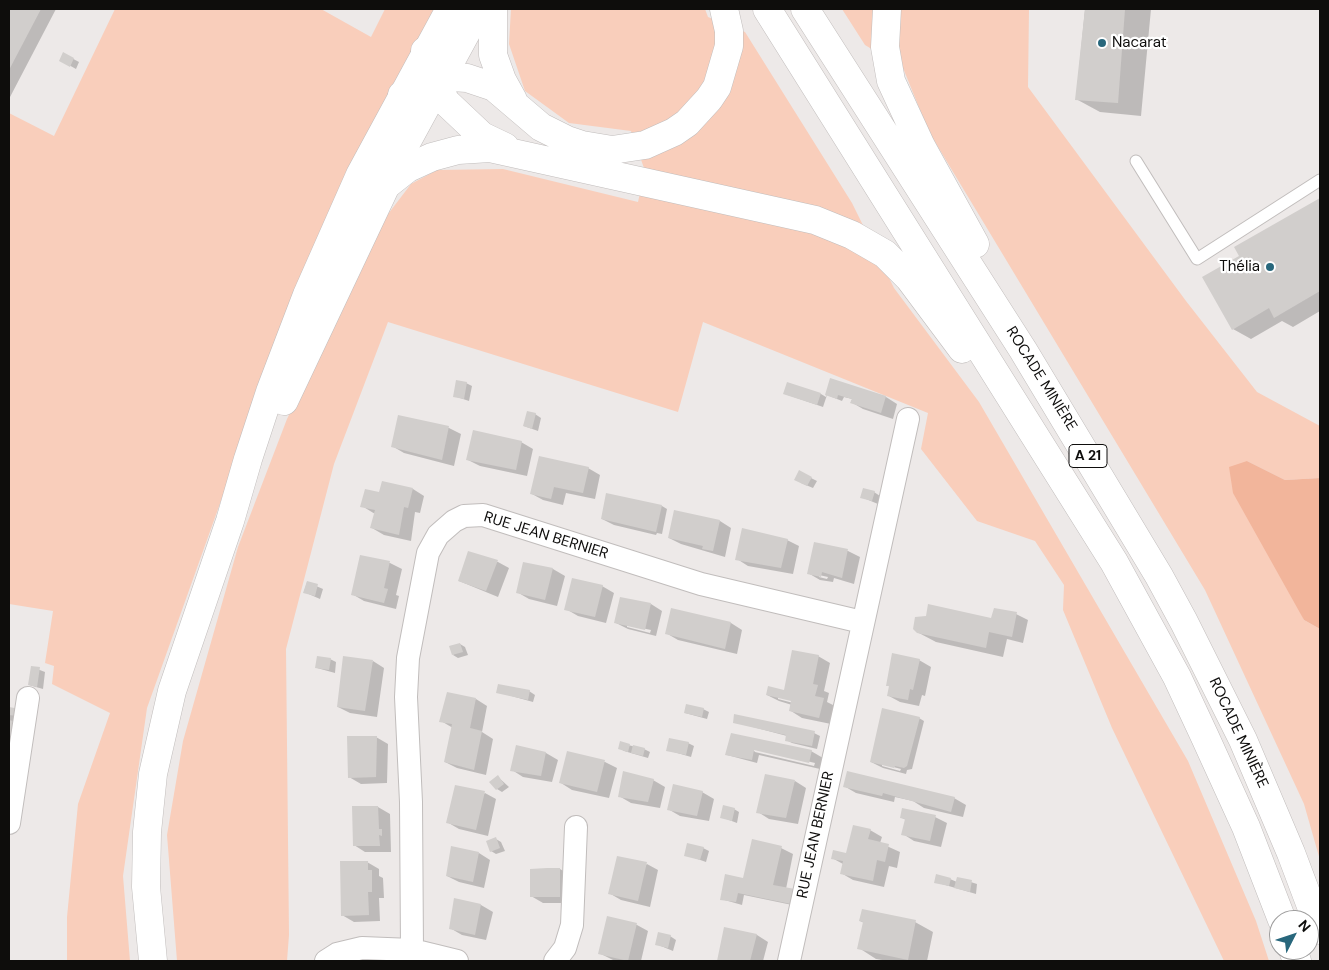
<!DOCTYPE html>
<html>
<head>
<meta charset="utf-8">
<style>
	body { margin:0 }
	#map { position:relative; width:1329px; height:970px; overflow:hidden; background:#ede9e8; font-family:"DM Sans",sans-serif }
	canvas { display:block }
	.frame { position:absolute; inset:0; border:10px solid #0e0d0c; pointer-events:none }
	.north { position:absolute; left:1269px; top:910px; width:50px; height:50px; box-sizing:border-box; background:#fff; border:1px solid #9f9e9e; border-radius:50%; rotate:49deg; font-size:14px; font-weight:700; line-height:20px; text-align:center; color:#0e0d0c }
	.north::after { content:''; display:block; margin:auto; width:18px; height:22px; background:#28677c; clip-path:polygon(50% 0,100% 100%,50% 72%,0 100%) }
</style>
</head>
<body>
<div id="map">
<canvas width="1329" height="970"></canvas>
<div class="frame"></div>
<div class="north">N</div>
</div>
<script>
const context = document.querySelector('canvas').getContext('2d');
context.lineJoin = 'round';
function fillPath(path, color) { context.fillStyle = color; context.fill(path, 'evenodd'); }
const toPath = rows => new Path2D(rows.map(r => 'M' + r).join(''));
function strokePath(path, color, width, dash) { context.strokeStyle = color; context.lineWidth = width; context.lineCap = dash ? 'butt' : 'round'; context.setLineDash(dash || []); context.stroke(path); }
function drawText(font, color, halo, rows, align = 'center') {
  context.font = font + ' "DM Sans",sans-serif'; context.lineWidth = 4.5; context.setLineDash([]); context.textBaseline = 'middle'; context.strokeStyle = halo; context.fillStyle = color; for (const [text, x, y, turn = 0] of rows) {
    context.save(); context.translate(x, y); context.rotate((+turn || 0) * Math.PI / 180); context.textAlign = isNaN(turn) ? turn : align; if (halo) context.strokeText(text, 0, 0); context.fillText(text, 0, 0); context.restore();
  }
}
fillPath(toPath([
	[115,9,321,9,371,37,385,9,434,9,382,107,304,268,147,708,123,876,130,961,67,961,67,917,78,804,110,713,52,684,54,666,45,663,53,611,9,604,9,113,54,136],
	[511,9,705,9,708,17,745,32,852,203,894,288,979,402,1188,761,1256,921,1269,961,1224,961,1112,728,1063,610,1064,585,1035,541,977,521,921,449,928,413,703,322,678,412,388,322,334,464,286,649,289,935,287,961,177,961,167,835,183,741,238,547,287,419,385,218,411,184,437,170,503,169,638,202,645,171,631,131,569,123,525,91,509,44],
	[842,9,1029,9,1028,87,1186,301,1257,392,1320,426,1320,478,1285,480,1247,461,1304,620,1320,629,1320,860,1304,804,1205,590,929,132,903,68,865,45]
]), '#f9cebb');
fillPath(toPath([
	[1247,461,1285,480,1320,478,1320,629,1304,620,1233,493,1229,467]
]), '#f2b59b');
fillPath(toPath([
	[9,9,56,9,9,99],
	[1085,9,1151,9,1141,116,1100,112,1076,99],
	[64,54,79,62,76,69,60,60],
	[1320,200,1320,311,1293,327,1282,321,1251,339,1233,329,1241,257,1236,248],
	[831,379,886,397,897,404,893,419,863,409,851,402,852,399,844,397,842,401,827,395,823,407,785,394,821,394,826,397],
	[466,383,472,386,469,401,454,396],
	[535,414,541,418,538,431,524,426],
	[399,416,449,428,461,434,454,466,404,453,392,446],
	[521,442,533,449,527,476,480,466,468,460],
	[588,468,600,475,595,499,566,493,563,505,543,500,532,494],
	[811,478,817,481,813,488,801,483],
	[413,489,424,496,420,513,415,512,411,541,384,535,372,528,375,514,362,506,380,494],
	[874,492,880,496,878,504,861,497],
	[662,506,667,509,662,534,657,533,656,535,614,525,602,519],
	[720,521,731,528,725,557,681,544,669,538],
	[787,540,799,546,793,574,748,566,737,559],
	[815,544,848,551,860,557,854,584,834,578,833,582,820,580,808,573],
	[819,575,828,577,827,579,819,577],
	[469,553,498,562,509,568,498,597,459,581],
	[361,556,390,563,402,569,396,595,399,596,396,609,364,601,352,594],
	[524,563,553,569,565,576,557,606,529,599,517,592],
	[307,582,323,589,320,599,304,592],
	[602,586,614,593,606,623,578,616,566,609],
	[651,604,662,611,656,636,628,629,616,623],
	[627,625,651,630,650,633,627,627],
	[672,609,731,623,742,630,737,654,678,640,666,633],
	[1016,614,1028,620,1023,643,1007,639,1003,657,936,642,917,632,927,617,991,619],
	[460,644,465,647,468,655,458,658,453,655],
	[818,656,830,663,824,691,829,693,827,702,835,706,831,724,802,718,791,711,792,705,779,701,767,695,785,691],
	[778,697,798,702,797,704,778,699],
	[330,659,336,662,335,673,317,668],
	[919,660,931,667,925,696,922,695,919,706,900,702,889,696,890,687,887,685],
	[373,661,384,668,377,717,350,713,338,707],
	[32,667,45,672,43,689,29,685],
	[529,691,535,695,533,702,497,692],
	[476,699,487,706,482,732,493,739,486,775,457,768,445,762,453,728,441,721],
	[9,704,9,709,19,710,9,777],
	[703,709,709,712,707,719,685,713],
	[919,718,924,721,912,769,907,770,906,774,883,768,871,762],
	[882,764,901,769,900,771,882,766],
	[734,722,814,733,820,736,817,749,792,743,786,740,787,736],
	[376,737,388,744,387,783,361,784,349,777],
	[620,743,644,749,650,752,648,758,624,751,619,748],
	[688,743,694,746,691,757,667,750],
	[517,746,546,753,558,760,552,782,523,777,512,770],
	[729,746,811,751,823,758,820,769,759,755,757,763,727,755],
	[752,748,815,763,814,766,755,752],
	[568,753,605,762,617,768,609,798,572,790,561,783],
	[498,777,509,787,502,792,497,789],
	[653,780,665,787,660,808,631,803,619,796],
	[795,781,806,788,798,824,769,819,758,812],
	[844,786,954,798,966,805,963,817,924,808,913,801,895,797,894,802,856,793],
	[702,792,714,799,709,821,680,816,668,809],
	[485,793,496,799,488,836,459,829,447,822],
	[378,807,390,814,391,852,365,852,354,845,353,808],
	[734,809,739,812,737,823,721,817],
	[935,817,947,823,941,847,914,841,903,834,906,820,902,818],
	[870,830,882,837,880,843,900,852,897,868,889,866,884,887,853,880,841,873,843,864,832,858,847,854],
	[496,839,501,842,505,851,496,854,491,851],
	[703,848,709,851,706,862,686,855],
	[781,848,793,854,786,889,797,906,744,895,742,905,721,899],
	[479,853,490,860,484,888,459,882,447,876],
	[367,862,379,869,379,876,383,878,384,898,379,898,380,921,354,922,342,915],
	[647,864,658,870,650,907,621,900,609,893],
	[560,869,572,876,572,903,543,903,531,896,531,871],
	[958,878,977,884,976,894,935,882,950,879,957,882],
	[455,900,481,905,493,912,486,940,462,935,450,928],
	[608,917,637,925,648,931,641,961,615,961,599,953],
	[860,921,915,922,933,932,927,961,888,961,876,959,859,948,864,923],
	[725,928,757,935,768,942,763,961,718,961],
	[670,936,676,940,673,951,656,944]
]), '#0003');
fillPath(toPath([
	[9,9,41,9,9,70],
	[1085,9,1125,9,1118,103,1075,100],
	[63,52,74,58,70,67,59,61],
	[1320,198,1320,291,1274,318,1269,308,1232,330,1202,277,1239,256,1234,247],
	[830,378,886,396,881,413,850,403,852,399,838,395,837,399,825,395],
	[456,380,467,382,464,399,453,397],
	[787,382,821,393,817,405,783,394],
	[527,411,536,413,532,429,523,426],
	[398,415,449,426,442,460,391,447],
	[473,430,522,441,516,470,466,460],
	[539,456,589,467,583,493,554,487,551,499,530,494],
	[799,470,812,477,807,486,794,480],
	[382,481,413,488,408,508,404,507,399,535,370,528,375,510,360,507,365,489,379,492],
	[863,488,875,491,872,501,860,498],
	[606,493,662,505,656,532,601,519],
	[674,510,720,520,713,551,702,549,703,546,668,538],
	[742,528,788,539,781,568,735,560],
	[814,542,848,549,842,578,822,572,821,577,807,574],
	[468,551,498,560,486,591,458,581],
	[360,555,390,561,384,588,388,589,384,603,351,595],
	[523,562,553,568,545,600,516,593],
	[572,578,603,585,595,617,564,610],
	[307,581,318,584,315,596,303,593],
	[620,597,651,603,645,630,614,623],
	[928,604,991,618,994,608,1017,612,1012,637,989,632,986,648,917,633,913,629,915,617,926,616],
	[671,608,731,622,725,649,665,634],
	[460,643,463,652,452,655,449,646],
	[792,650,819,655,813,684,818,685,815,696,824,698,819,718,789,711,791,701,766,695,768,686,784,690],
	[892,653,920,659,913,690,910,689,908,700,887,696,889,686,886,686],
	[317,656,331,658,329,670,315,668],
	[343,656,373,660,365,711,337,707],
	[31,666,40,667,37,687,28,685],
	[498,684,530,690,528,700,496,693],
	[447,692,476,698,470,728,482,731,474,770,444,762,452,724,439,722],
	[686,704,704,708,702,717,684,713],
	[9,707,20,709,18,716,9,715],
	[882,708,920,717,907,766,904,768,895,766,894,768,870,762],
	[734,714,815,731,812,746,785,741,786,735,733,723],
	[9,720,17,722,9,765],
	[731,733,812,750,809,763,754,750,752,760,725,755],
	[347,736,377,736,376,777,348,778],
	[669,738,689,742,686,755,666,751],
	[620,741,630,744,628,752,618,749],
	[516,745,546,752,541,776,510,771],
	[633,745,645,748,643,756,631,753],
	[567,751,605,760,597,792,559,783],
	[623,771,654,779,648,802,618,797],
	[847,771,955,797,951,812,883,793,882,796,843,787],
	[765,774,795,780,786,818,756,813],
	[498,775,504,784,496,790,489,782],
	[673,784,703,791,697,816,667,810],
	[455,785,485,791,476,830,446,823],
	[723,805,735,808,732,821,720,818],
	[352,806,378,806,379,829,382,829,382,836,379,835,380,846,353,846],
	[902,808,936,815,930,841,901,835,905,819,900,818],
	[853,825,871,829,868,839,889,844,885,862,877,860,873,881,840,874,843,861,831,859,833,850,846,853],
	[496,837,500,848,490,852,486,841],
	[752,839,782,846,773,885,795,889,791,904,738,893,736,902,720,900,725,874,743,878],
	[687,843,704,847,700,860,684,856],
	[451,846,479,852,473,882,446,876],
	[617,856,647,862,638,901,608,894],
	[340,861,368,861,368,870,372,870,372,892,368,892,369,915,341,916],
	[547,868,560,868,560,897,530,897,530,869],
	[936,874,951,878,949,886,934,883],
	[957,877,972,880,970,892,954,888],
	[454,898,481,904,475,935,449,929],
	[862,909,916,920,908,960,857,949,863,922,859,921],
	[607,916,637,923,628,961,598,954],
	[724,927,757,934,750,961,717,961],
	[658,932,671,935,668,948,655,945]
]), '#d1cecc');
const lane = toPath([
	[1136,161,1197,259,1320,180]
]);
const street = toPath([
	[9,823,28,698],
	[412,950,457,961],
	[326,961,337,954,362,948,412,950,411,802,406,697,408,658,428,553,438,535,454,521,464,516,483,515,701,584,862,622],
	[555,961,565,948,572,925,576,827],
	[789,961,908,419]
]);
const secondary = toPath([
	[284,401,406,143,479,9],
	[153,961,146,887,147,832,153,774,172,691,230,521,248,459,270,392,307,295,360,175,450,9]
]);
const highway = toPath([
	[493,9,493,55,502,80,513,100],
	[767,9,1114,562,1177,677,1205,737,1246,827,1282,920],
	[805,9,1023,350,1159,576,1184,622,1243,740,1291,853,1320,930],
	[887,9,885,47,891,81,921,146,975,244],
	[425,51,425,62,430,78,447,103,482,136,505,147],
	[402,95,421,81,436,76,467,78,494,87,541,127,567,140,582,145,612,150,645,145,674,132,687,123,709,99,717,87,729,46,729,31,724,9],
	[384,187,408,168,432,157,458,150,490,148,815,220,852,235,885,254,909,278,962,349],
	[1293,950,1297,961]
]);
strokePath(lane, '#c1bdbc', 13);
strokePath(street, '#c1bdbc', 24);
strokePath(secondary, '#c1bdbc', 29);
strokePath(highway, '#c1bdbc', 29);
strokePath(lane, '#fff', 11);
strokePath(street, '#fff', 22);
strokePath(secondary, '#fff', 28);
strokePath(highway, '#fff', 28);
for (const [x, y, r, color] of [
	[1102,43,5,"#28677c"],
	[1270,267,5,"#28677c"]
]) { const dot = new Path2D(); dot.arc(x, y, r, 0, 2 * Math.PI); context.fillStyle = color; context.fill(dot); strokePath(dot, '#fff', 2); }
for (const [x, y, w] of [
	[1088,456,38]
]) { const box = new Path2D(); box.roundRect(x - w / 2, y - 11.5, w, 23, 4); context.fillStyle = '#fff'; context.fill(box); strokePath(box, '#0e0d0c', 1); }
drawText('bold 14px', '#0e0d0c', null, [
	["A 21",1088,456]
]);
drawText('15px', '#0e0d0c', '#fff', [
	["Nacarat",1112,43],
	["Thélia",1260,267,"right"]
], 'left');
drawText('15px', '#0e0d0c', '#fff', [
	["ROCADE MINIÈRE",1041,379,58],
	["RUE JEAN BERNIER",546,536,17],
	["ROCADE MINIÈRE",1238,733,65],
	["RUE JEAN BERNIER",816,835,-78]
]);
</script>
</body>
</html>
